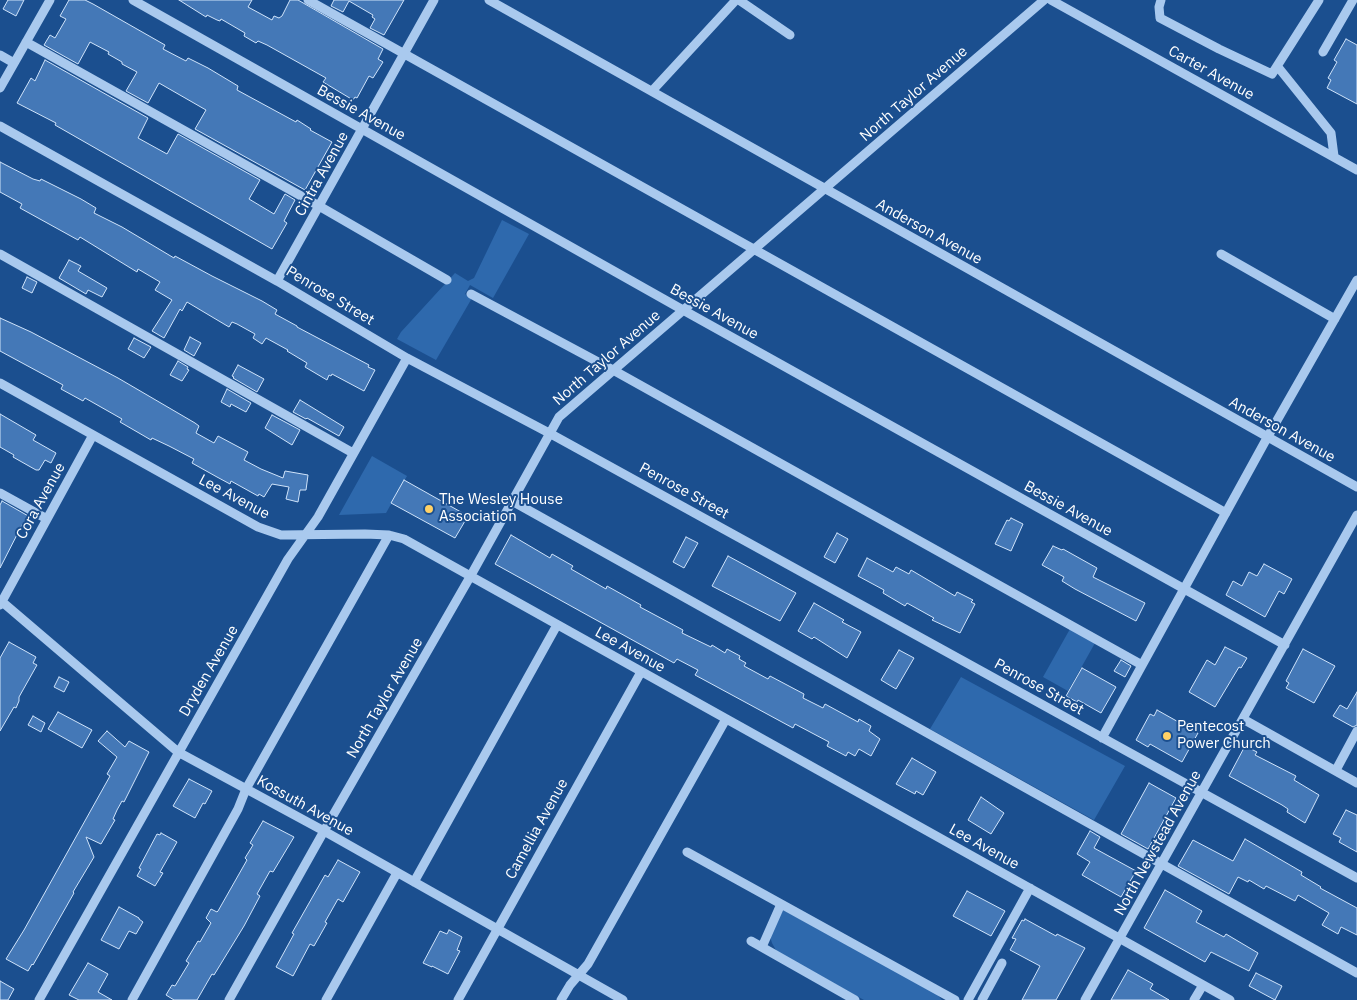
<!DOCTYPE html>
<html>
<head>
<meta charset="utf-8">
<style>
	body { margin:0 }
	canvas { display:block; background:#1b4f8f }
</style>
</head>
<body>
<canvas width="1357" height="1000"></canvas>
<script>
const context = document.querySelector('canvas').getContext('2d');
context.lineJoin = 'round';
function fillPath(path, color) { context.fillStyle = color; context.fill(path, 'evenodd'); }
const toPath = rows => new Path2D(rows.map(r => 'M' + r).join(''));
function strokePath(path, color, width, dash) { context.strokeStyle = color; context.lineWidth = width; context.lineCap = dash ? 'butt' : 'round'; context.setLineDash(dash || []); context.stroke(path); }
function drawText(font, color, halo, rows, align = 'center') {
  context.font = font + ' "IBM Plex Sans",sans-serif'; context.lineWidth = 4; context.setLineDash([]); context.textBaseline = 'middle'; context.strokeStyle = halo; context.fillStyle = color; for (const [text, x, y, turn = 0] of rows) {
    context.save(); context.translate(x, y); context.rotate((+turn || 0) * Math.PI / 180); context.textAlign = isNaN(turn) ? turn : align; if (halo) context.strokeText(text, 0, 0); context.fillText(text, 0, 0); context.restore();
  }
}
fillPath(toPath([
	[502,220,529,234,493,298,470,285,465,294,472,298,436,360,397,339,401,332,455,273,468,281,474,278],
	[372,456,407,476,386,513,339,515],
	[1070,629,1095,643,1068,691,1043,677],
	[961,677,1125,766,1094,820,930,729],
	[783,910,935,992,942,1000,864,1000,777,952,772,943,769,933]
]), '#2e69ad');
const building = toPath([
	[8,0,24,0,16,16,3,9,8,0],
	[69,0,85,0,93,4,165,45,163,49,186,61,188,58,208,68,238,86,237,90,296,122,297,120,311,129,310,130,332,142,305,190,195,129,206,110,159,83,148,103,126,91,137,72,122,64,122,62,108,54,109,52,90,42,78,64,44,45,50,35,55,38,66,19,60,16,69,0],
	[179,0,252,0,248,7,272,20,274,16,279,18,282,16,290,0,298,0,383,49,378,59,383,62,373,78,369,76,357,98,355,97,353,100,323,82,326,78,267,45,258,41,256,43,244,36,245,33,221,19,220,21,217,20,207,15,206,17,179,0],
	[334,0,404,0,384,35,370,28,375,19,372,17,373,15,349,1,343,12,331,6,334,0],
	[1346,39,1357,45,1357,104,1327,88,1331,80,1328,78,1337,62,1334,60,1346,39],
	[45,60,148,118,138,138,167,154,178,134,260,180,249,199,274,214,285,194,295,200,284,221,287,223,272,249,55,125,56,123,17,103,31,78,35,81,45,60],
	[0,162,33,179,40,181,41,179,81,199,96,208,94,213,122,227,174,258,175,256,212,276,262,301,277,310,275,314,297,326,297,327,369,365,368,367,375,370,364,391,332,374,331,376,329,375,327,380,305,367,307,363,287,351,288,350,266,338,262,344,253,338,255,334,237,324,232,322,229,327,187,302,182,311,180,309,164,338,152,331,172,300,155,290,160,282,138,269,137,272,80,237,78,240,20,208,22,204,0,192,0,162],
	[69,260,81,266,78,271,107,288,102,297,88,290,86,294,59,278,69,260],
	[27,277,37,282,32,293,22,288,27,277],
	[0,318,31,332,118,378,195,423,199,426,196,433,214,443,218,436,248,452,244,460,261,469,283,478,285,471,308,475,306,490,300,490,298,502,286,499,289,487,272,484,264,497,259,494,258,496,231,481,230,484,217,477,192,463,194,459,169,446,152,438,151,440,139,433,120,422,122,419,85,398,83,401,61,389,63,385,0,351,0,318],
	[190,337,201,343,194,356,184,350,190,337],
	[134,338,151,347,144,358,128,349,134,338],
	[178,361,188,367,187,369,189,370,182,381,170,375,178,361],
	[238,365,264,379,257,392,233,378,234,377,232,376,238,365],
	[227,389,251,403,246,412,231,404,230,407,221,402,227,389],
	[300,400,344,427,339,436,307,418,306,419,293,412,300,400],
	[0,414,36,435,33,440,56,453,51,463,45,460,39,470,36,470,13,457,14,455,0,447,0,414],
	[272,415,300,430,292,445,265,428,272,415],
	[404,480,468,516,455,538,391,503,404,480],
	[2,501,30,517,25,524,23,523,0,568,0,505,2,501],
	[1011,518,1023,524,1011,551,995,544,1007,520,1009,521,1011,518],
	[837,533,848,539,835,563,824,557,837,533],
	[511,535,550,558,552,554,573,566,571,569,606,589,607,586,641,605,640,607,683,630,682,633,711,647,712,645,725,653,727,649,740,656,739,659,746,663,744,666,768,679,770,676,804,694,803,698,823,708,825,704,858,722,859,719,871,726,869,731,880,739,871,756,859,749,855,756,848,752,846,756,827,746,829,742,795,724,793,728,695,675,698,670,677,659,674,663,495,564,511,535],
	[686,537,698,543,684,568,673,562,686,537],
	[1053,546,1062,550,1063,549,1097,568,1093,577,1145,603,1136,621,1075,589,1062,581,1064,577,1042,565,1053,546],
	[728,556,796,593,780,621,712,586,728,556],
	[867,558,893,572,896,567,909,574,911,570,955,596,957,592,973,600,971,602,975,604,960,633,932,620,934,618,907,603,905,606,883,593,884,590,858,576,867,558],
	[1264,564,1292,579,1284,594,1279,591,1265,617,1226,595,1233,581,1242,586,1249,572,1257,576,1264,564],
	[814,603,844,620,842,622,861,632,847,658,814,637,812,639,798,631,814,603],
	[9,642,36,657,33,663,37,665,19,697,19,701,16,708,14,707,0,731,0,658,9,642],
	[1225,647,1247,658,1241,668,1239,667,1215,707,1189,692,1207,660,1215,665,1225,647],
	[1303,649,1335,666,1314,703,1286,688,1289,683,1286,681,1303,649],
	[899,650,914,658,896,689,881,680,899,650],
	[1121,660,1131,666,1125,677,1114,671,1121,660],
	[1082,668,1116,687,1101,713,1078,700,1077,702,1066,696,1082,668],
	[59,677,69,682,64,692,54,687,59,677],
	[1357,692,1357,725,1353,727,1333,716,1340,705,1347,709,1357,692],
	[1157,710,1198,733,1182,762,1150,744,1148,747,1136,740,1150,714,1154,716,1157,710],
	[58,712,92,730,82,748,48,729,58,712],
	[33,716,45,723,41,732,28,725,33,716],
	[107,731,125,747,129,741,149,752,124,802,122,801,117,810,113,819,115,820,101,844,86,837,94,857,73,892,74,893,33,965,32,964,28,971,6,959,24,930,110,776,107,774,117,757,98,741,107,731],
	[1245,746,1257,752,1255,755,1296,776,1294,780,1319,795,1305,823,1287,812,1288,809,1282,805,1229,776,1245,746],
	[912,758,936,772,923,795,916,791,915,794,896,784,912,758],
	[189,779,212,791,205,804,203,803,195,818,173,806,189,779],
	[1149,783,1176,798,1148,849,1121,834,1149,783],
	[981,797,1004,813,991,834,968,820,981,797],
	[1346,810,1357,815,1357,852,1339,842,1341,838,1333,834,1346,810],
	[263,821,294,837,273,872,270,871,257,894,260,896,244,926,214,975,212,974,197,1000,174,1000,166,995,172,985,175,986,189,963,186,961,198,941,200,942,211,923,206,918,211,909,217,912,218,911,247,860,245,858,253,845,250,843,263,821],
	[1090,831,1100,837,1094,848,1136,871,1121,897,1082,875,1090,862,1077,854,1090,831],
	[161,833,177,842,160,872,163,873,155,886,137,876,141,869,139,868,157,834,160,835,161,833],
	[1245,839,1302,872,1301,875,1321,887,1320,888,1357,908,1357,935,1341,927,1338,934,1322,925,1329,913,1298,895,1295,901,1266,886,1264,889,1249,880,1248,882,1238,877,1229,894,1178,866,1193,840,1233,861,1245,839],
	[338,860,360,872,343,902,338,899,325,922,327,923,314,946,310,944,293,976,276,967,294,934,292,933,325,875,328,877,338,860],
	[1165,890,1202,911,1196,922,1224,937,1226,934,1258,953,1249,971,1211,952,1205,962,1144,928,1165,890],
	[967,891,1005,911,991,936,953,916,967,891],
	[119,907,139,918,139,919,143,922,136,934,129,931,119,949,101,940,119,907],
	[1025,919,1056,936,1057,934,1085,948,1056,1000,1022,1000,1040,966,1010,950,1016,939,1012,938,1022,920,1024,921,1025,919],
	[449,930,462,937,457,950,460,951,448,974,432,966,432,967,423,963,440,931,447,934,449,930],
	[88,963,108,974,98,992,112,1000,79,1000,69,995,88,963],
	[1128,970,1153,984,1150,989,1169,1000,1111,1000,1128,970],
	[1256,973,1282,986,1275,1000,1249,986,1256,973],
	[0,981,14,989,8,1000,0,1000,0,981]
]);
fillPath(building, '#4478b7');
strokePath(building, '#cfe3fa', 1);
strokePath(toPath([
	[133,0,683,310,1285,645],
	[308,0,1226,513],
	[489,0,1357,487],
	[739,0,790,35],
	[1051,0,1357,170],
	[1161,0,1159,7,1160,18,1219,49,1272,74,1319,0],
	[26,42,319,206,447,280],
	[1323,52,1353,0],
	[0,55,14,63],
	[1278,67,1331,133,1334,156],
	[0,88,50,0],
	[652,91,736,0],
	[0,126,277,281,407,358,551,434,1357,878],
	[0,254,353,453],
	[1221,254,1335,319],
	[277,281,434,0],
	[471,294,613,370,1142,665],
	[0,383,258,527,281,535,365,534,389,535,404,539,1230,1000],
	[0,493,47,519],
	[512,501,1357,973],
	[0,600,178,752,324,831,623,1000],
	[0,605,93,435],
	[1243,719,1357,783],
	[1102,738,1267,438,1357,280],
	[1336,770,1357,731],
	[687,852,955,1000],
	[414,882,557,625],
	[751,941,855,1000],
	[762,947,781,904],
	[39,1000,288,559,318,517,407,358],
	[132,1000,238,809,246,789,389,535],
	[229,1000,324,831,470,577,559,417,1044,0],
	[326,1000,397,873],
	[458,1000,641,672],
	[561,1000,570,985,588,964,726,719],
	[968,1000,1030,888],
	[982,1000,1002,963],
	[1085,1000,1357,515],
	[1194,1000,1203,985]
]), '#a9c9ee', 9);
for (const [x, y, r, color] of [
	[429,509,5,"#ffd166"],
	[1167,736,5,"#ffd166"]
]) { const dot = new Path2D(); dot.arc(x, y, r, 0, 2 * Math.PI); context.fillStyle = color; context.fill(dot); strokePath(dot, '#1b4f8f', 2); }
drawText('15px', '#fff', '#1b4f8f', [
	["Carter Avenue",1211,73,29],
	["North Taylor Avenue",914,94,-41],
	["Bessie Avenue",361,113,29],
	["Cintra Avenue",322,174,-61],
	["Anderson Avenue",929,232,29],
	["Penrose Street",330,296,31],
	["Bessie Avenue",714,312,29],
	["North Taylor Avenue",607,358,-41],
	["Anderson Avenue",1282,430,29],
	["Penrose Street",684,491,29],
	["Lee Avenue",234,497,28],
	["Cora Avenue",41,501,-61],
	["Bessie Avenue",1068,509,29],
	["Lee Avenue",630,650,29],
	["Dryden Avenue",209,671,-60],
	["Penrose Street",1039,687,29],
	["North Taylor Avenue",385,698,-60],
	["Kossuth Avenue",305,806,29],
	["Camellia Avenue",537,829,-61],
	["North Newstead Avenue",1158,843,-61],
	["Lee Avenue",984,847,29]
]);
drawText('15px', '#fff', '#1b4f8f', [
	["The Wesley House",439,500],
	["Association",439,517],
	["Pentecost",1177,727],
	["Power Church",1177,744]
], 'left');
</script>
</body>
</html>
